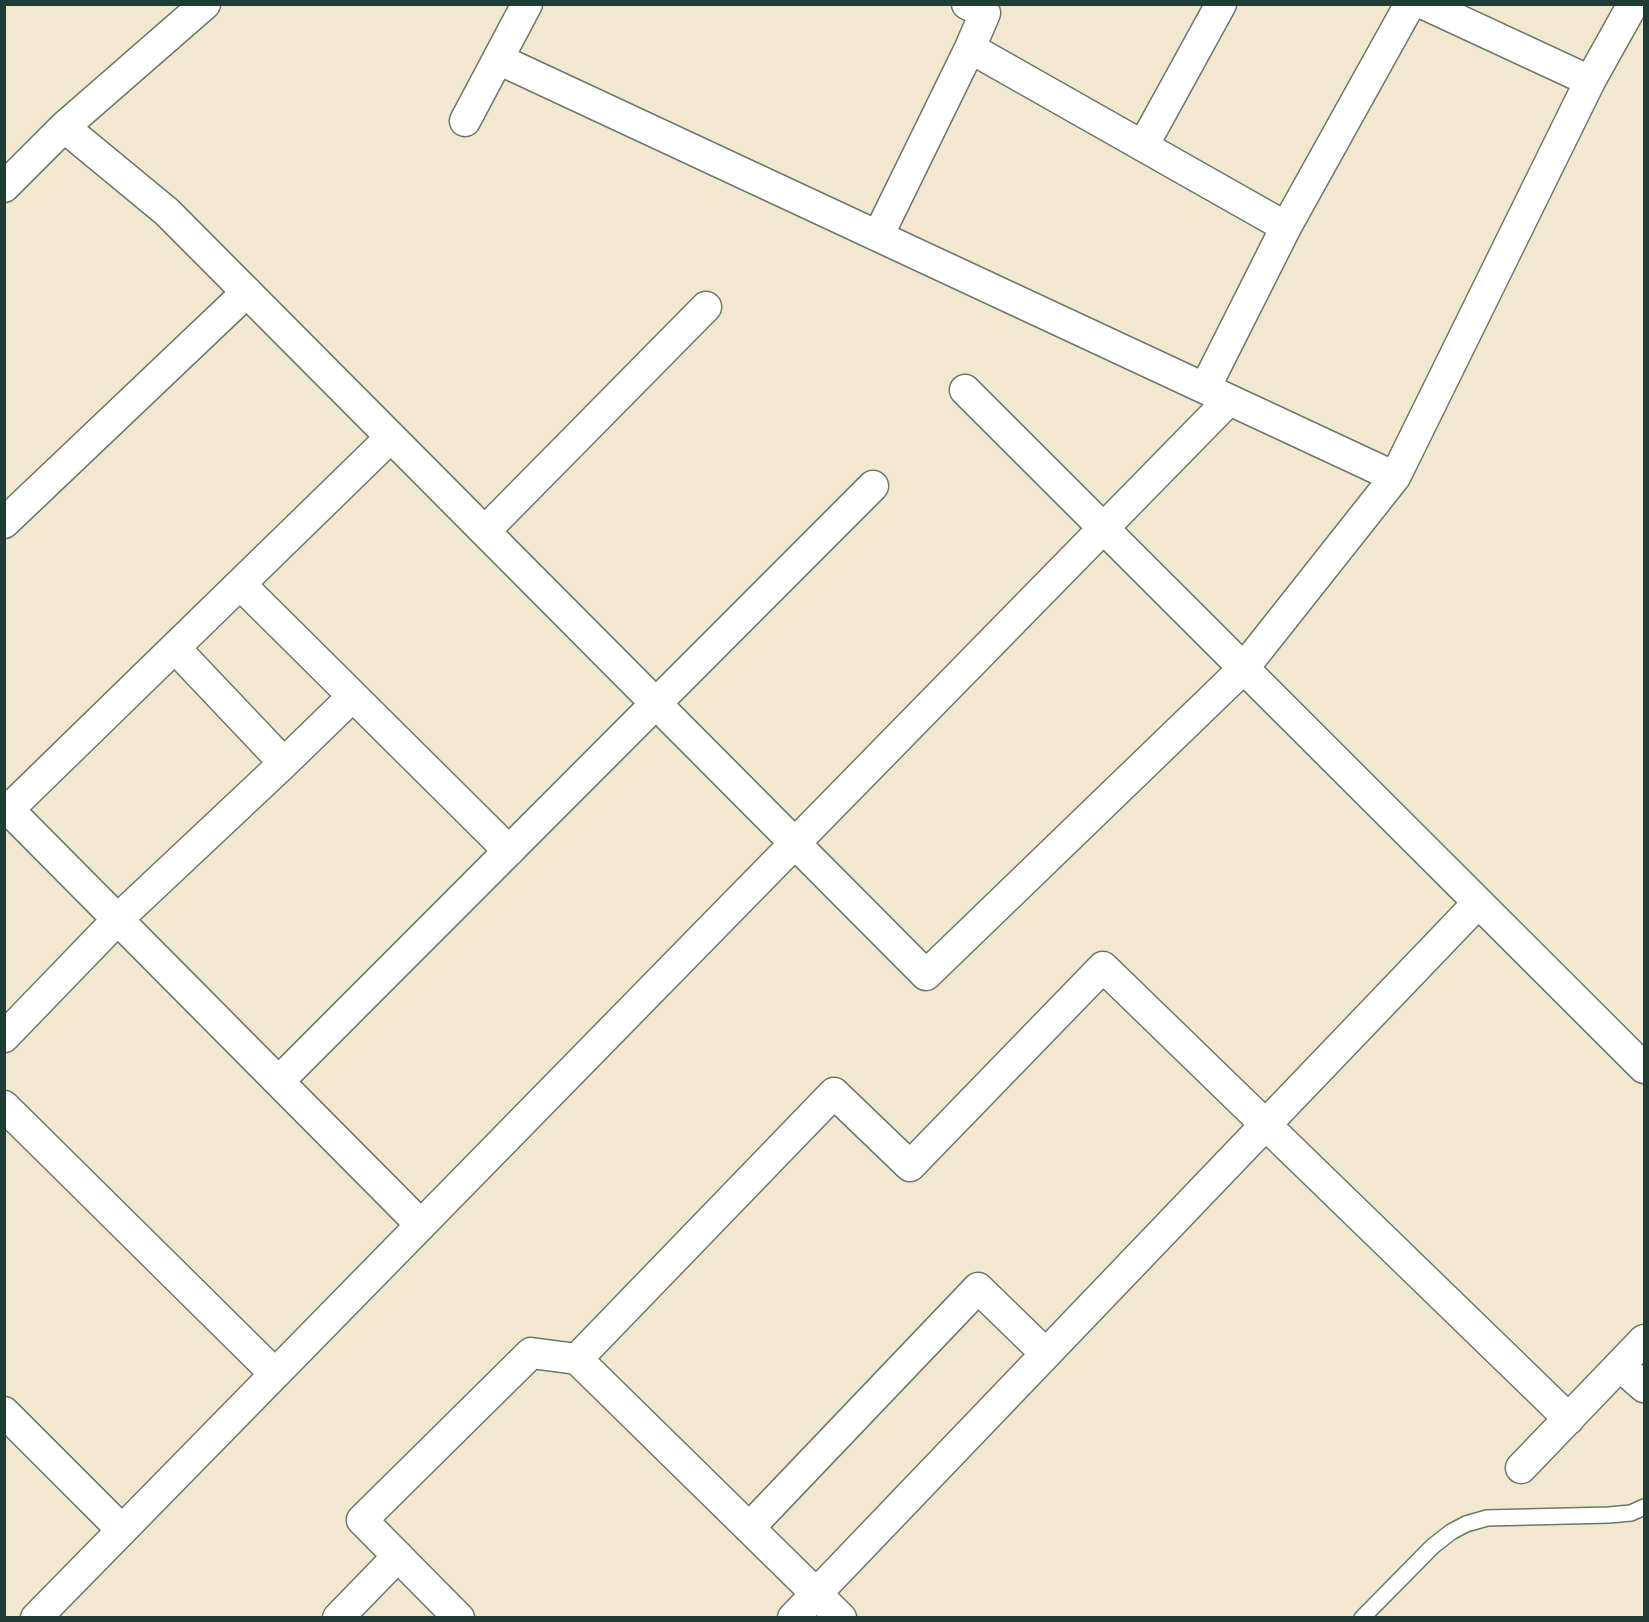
<!DOCTYPE html>
<html>
<head>
<meta charset="utf-8">
<style>
	body { margin:0 }
	#map { position:relative; width:1649px; height:1622px; overflow:hidden; background:#f2e8d0; font-family:"Balsamiq Sans",sans-serif }
	canvas { display:block }
	.frame { position:absolute; inset:0; border:6px solid #1f3d34; pointer-events:none }
</style>
</head>
<body>
<div id="map">
<canvas width="1649" height="1622"></canvas>
<div class="frame"></div>
</div>
<script>
const context = document.querySelector('canvas').getContext('2d');
context.lineJoin = 'round';
const toPath = rows => new Path2D(rows.map(r => 'M' + r).join(''));
function strokePath(path, color, width, dash) { context.strokeStyle = color; context.lineWidth = width; context.lineCap = dash ? 'butt' : 'round'; context.setLineDash(dash || []); context.stroke(path); }
const lane = toPath([
	[1362,1618,1433,1546,1451,1532,1466,1524,1487,1518,1609,1515,1631,1513,1644,1507]
]);
const street = toPath([
	[967,4,985,13,970,48,1286,227,1410,4],
	[498,59,1395,477],
	[1590,81,1633,4],
	[465,121,527,4],
	[64,127,167,212,926,975,1243,669,1395,477,1590,81,1424,4],
	[1143,146,1221,4],
	[4,187,64,127,205,4],
	[878,236,970,48],
	[1205,388,1286,227],
	[965,390,1644,1068],
	[4,523,247,292],
	[485,531,706,307],
	[240,584,509,851],
	[284,763,353,696],
	[4,805,421,1225],
	[4,814,391,437],
	[4,1037,118,919,284,763,175,648],
	[279,1081,873,486],
	[4,1106,275,1374],
	[1620,1366,1644,1387],
	[4,1412,122,1530],
	[1521,1468,1644,1340],
	[749,1528,978,1288,1046,1354],
	[36,1618,1229,400],
	[338,1618,398,1556],
	[459,1618,362,1520,531,1353,577,1359],
	[793,1618,1478,903],
	[841,1618,577,1359,834,1093,910,1166,1103,967,1569,1419]
]);
strokePath(lane, '#69796b', 18);
strokePath(street, '#69796b', 33);
strokePath(lane, '#fff', 15);
strokePath(street, '#fff', 30);
</script>
</body>
</html>
